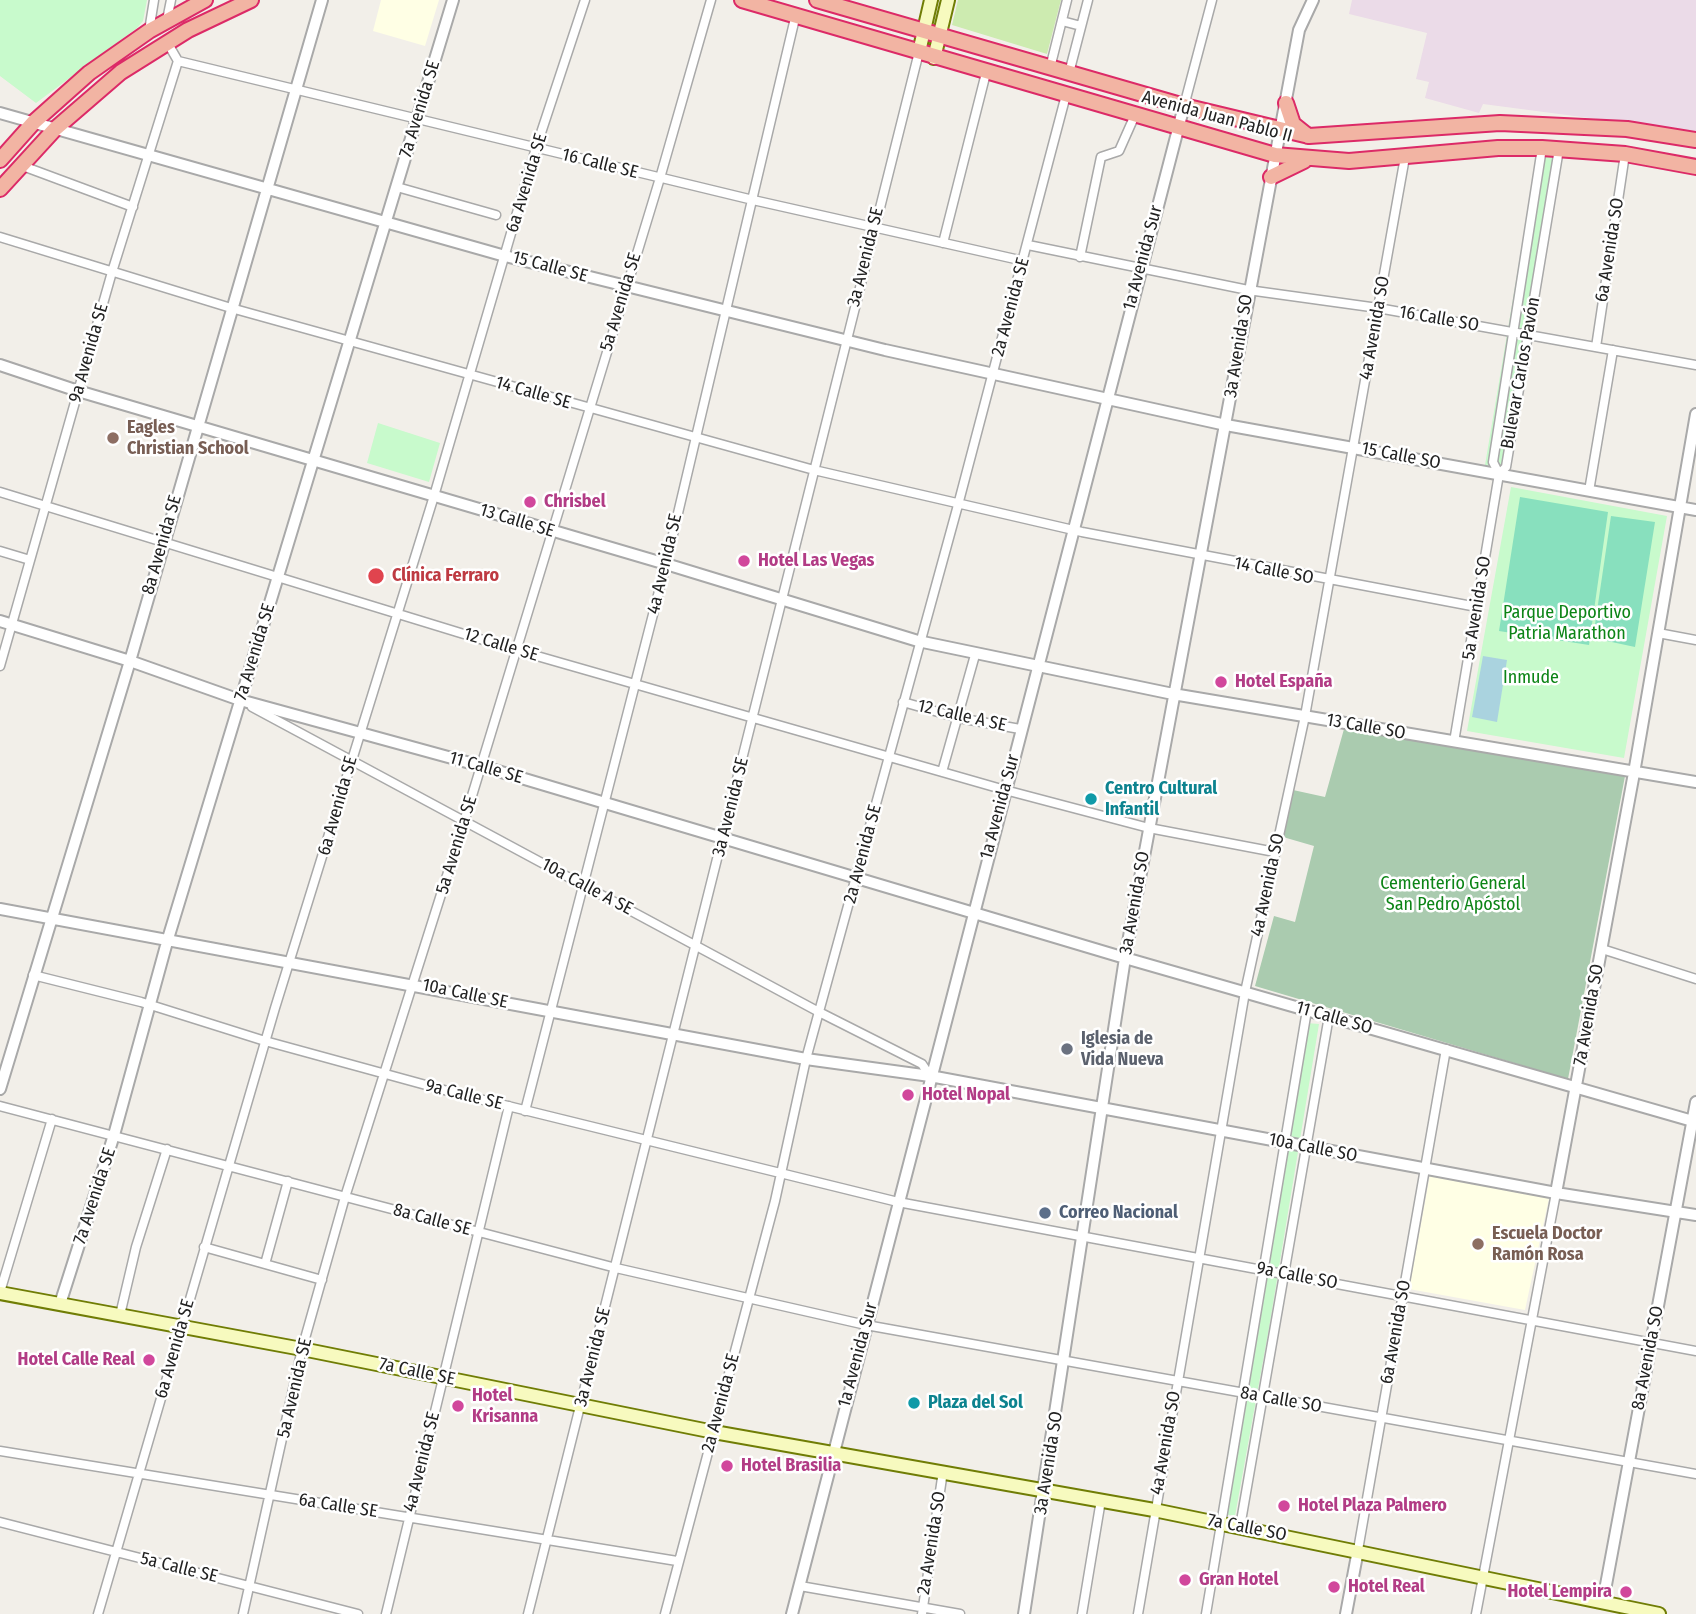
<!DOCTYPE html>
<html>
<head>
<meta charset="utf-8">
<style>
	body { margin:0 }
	canvas { display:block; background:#f2efe9 }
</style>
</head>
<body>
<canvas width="1696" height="1614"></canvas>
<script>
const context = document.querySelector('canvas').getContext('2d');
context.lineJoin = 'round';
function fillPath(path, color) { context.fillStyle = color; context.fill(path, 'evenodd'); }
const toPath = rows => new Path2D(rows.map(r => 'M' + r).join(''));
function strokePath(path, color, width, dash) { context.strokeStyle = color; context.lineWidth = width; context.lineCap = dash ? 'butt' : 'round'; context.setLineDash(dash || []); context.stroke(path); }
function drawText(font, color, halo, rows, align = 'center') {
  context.font = font + ' "Fira Sans Condensed",sans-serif'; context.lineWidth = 5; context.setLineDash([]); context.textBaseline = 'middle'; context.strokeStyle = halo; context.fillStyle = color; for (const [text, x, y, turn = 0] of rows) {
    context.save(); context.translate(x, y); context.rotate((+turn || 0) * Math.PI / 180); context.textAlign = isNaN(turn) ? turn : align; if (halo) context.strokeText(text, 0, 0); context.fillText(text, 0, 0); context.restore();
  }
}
fillPath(toPath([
	[1352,0,1696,0,1696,132,1483,104,1479,113,1425,98,1429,82,1416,79,1427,33,1349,14]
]), '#ebdbe8');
fillPath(toPath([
	[381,0,439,0,425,46,373,31],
	[1430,1175,1549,1198,1525,1310,1409,1289]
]), '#ffffe5');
fillPath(toPath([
	[958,0,1061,0,1047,54,952,25]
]), '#cdebb0');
fillPath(toPath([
	[1344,729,1625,776,1568,1079,1255,986,1274,916,1295,922,1314,846,1283,837,1293,790,1325,797]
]), '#aacbaf');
fillPath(toPath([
	[0,0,147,0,143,21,137,28,36,103,0,76],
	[1563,148,1508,481,1483,477,1538,150],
	[378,423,440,443,429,482,367,463],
	[1511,487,1667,516,1624,758,1467,731],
	[1306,1023,1319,1024,1269,1328,1235,1516,1223,1514]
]), '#c8facc');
fillPath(toPath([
	[1520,497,1608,512,1589,645,1499,631],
	[1611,516,1655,522,1635,647,1593,638]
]), '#88e0be');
fillPath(toPath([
	[1483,656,1507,660,1497,722,1472,717]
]), '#aad3df');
const minor = toPath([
	[167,20,171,0],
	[1062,21,1081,26],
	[149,31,154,0],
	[178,61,753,200,1024,261],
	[1050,68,1067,0],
	[1069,73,1088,0],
	[1184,106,1212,0],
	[20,165,133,207],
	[397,187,496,215],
	[0,237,231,308,814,470,1082,532,1477,607],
	[943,243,986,73],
	[1028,245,1248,290,1378,308,1696,365],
	[1080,257,1101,157,1119,151,1135,115],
	[1596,347,1625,154],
	[1499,474,1506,467,1559,149],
	[1499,474,1493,462,1542,148],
	[1589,491,1613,350],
	[0,492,516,650,1005,790,1149,828,1275,852],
	[0,551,30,560],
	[1658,633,1696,640],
	[0,666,112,272,178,61,167,42],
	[903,702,959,718,1020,729],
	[252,707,819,1012,922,1064,930,1076],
	[1454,742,1499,474],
	[942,772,975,655],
	[1602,949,1696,979],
	[33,975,141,1002,265,1041,455,1093,898,1202,1696,1351],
	[0,1106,616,1268,866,1325,1696,1474],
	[525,1111,666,564,796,14],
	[204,1247,322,1280],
	[265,1264,288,1181],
	[0,1292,52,1119],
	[120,1315,136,1247,167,1149],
	[0,1451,677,1561],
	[0,1522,358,1614],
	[1240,1527,1329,1016],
	[1358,1550,1446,1049],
	[800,1586,960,1614],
	[98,1614,275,1008,434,496,536,148,585,0],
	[243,1614,302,1349,345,1197,464,822,660,178,711,0],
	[386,1614,509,1106],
	[528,1614,919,52],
	[665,1614,775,1201,806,1059,958,505,1066,95],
	[922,1614,943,1471],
	[1082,1614,1101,1500],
	[1138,1614,1245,992,1305,716,1405,157],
	[1206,1614,1307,1010],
	[1476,1614,1556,1193]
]);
const tertiary = toPath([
	[0,113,505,256,885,350,1226,425,1696,510],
	[0,365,78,391,666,564,918,641,1173,694,1696,782],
	[0,621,130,661,240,700,481,766,1125,958,1696,1122],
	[0,909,806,1059,930,1076,1556,1193,1696,1215],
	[0,1089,130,661,322,0],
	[1556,1193,1634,773,1696,414],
	[60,1304,114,1135,167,942,453,0],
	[1603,1601,1696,1102],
	[792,1614,1184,106],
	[1024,1614,1125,958,1299,30,1313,0],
	[1346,1614,1358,1550]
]);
const secondary = toPath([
	[919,52,931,0],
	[934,58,948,0],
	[0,1293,302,1349,714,1432,1154,1510,1659,1614]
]);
const trunk = toPath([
	[742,0,1275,155,1349,161,1498,148,1542,148,1625,154,1696,167],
	[817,0,1184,106,1309,136,1500,123,1627,129,1696,140],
	[1286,103,1293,124,1308,136],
	[0,160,34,122,89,73,149,31,205,0],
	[1271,177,1304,161],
	[0,189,55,129,121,72,188,30,251,0]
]);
strokePath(minor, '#a9a9a9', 11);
strokePath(tertiary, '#a9a9a9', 14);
strokePath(secondary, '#707d05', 16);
strokePath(trunk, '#dc2a67', 18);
strokePath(minor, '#fff', 8);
strokePath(tertiary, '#fff', 10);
strokePath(secondary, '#f7fabf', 12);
strokePath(trunk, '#f2b4a3', 14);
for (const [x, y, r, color] of [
	[113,438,7,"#8d6e63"],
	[530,502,7,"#d1479c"],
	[744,561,7,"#d1479c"],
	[376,576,9,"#e0444e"],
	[1221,682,7,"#d1479c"],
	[1091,799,7,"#0f9aa8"],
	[1067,1049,7,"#6b7280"],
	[908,1095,7,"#d1479c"],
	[1045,1213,7,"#5c6f8a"],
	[1478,1244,7,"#8d6e63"],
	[149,1360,7,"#d1479c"],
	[914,1403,7,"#0f9aa8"],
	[458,1406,7,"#d1479c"],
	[727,1466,7,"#d1479c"],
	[1284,1506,7,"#d1479c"],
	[1185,1580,7,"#d1479c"],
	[1334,1587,7,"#d1479c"],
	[1626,1592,7,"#d1479c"]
]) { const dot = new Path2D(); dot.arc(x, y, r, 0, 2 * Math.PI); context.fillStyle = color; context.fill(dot); strokePath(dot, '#fff', 2.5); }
drawText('18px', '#222', '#fff', [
	["7a Avenida SE",420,109,-73],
	["Avenida Juan Pablo II",1217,117,15],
	["16 Calle SE",600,164,14],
	["6a Avenida SE",527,183,-73],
	["6a Avenida SO",1610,250,-81],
	["3a Avenida SE",866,257,-76],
	["1a Avenida Sur",1143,258,-75],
	["15 Calle SE",550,267,15],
	["5a Avenida SE",621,302,-73],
	["2a Avenida SE",1011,307,-75],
	["16 Calle SO",1439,319,10],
	["4a Avenida SO",1375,328,-80],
	["3a Avenida SO",1239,346,-81],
	["9a Avenida SE",89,353,-74],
	["Bulevar Carlos Pavón",1521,373,-80],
	["14 Calle SE",533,393,16],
	["15 Calle SO",1401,456,11],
	["13 Calle SE",517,521,17],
	["8a Avenida SE",162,545,-74],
	["4a Avenida SE",665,564,-77],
	["14 Calle SO",1274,571,11],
	["5a Avenida SO",1477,608,-81],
	["12 Calle SE",501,645,17],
	["7a Avenida SE",255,652,-73],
	["12 Calle A SE",962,716,13],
	["13 Calle SO",1366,727,10],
	["11 Calle SE",486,768,16],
	["6a Avenida SE",338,806,-74],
	["3a Avenida SE",731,807,-76],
	["1a Avenida Sur",1000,807,-75],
	["5a Avenida SE",457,845,-73],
	["2a Avenida SE",863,854,-75],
	["4a Avenida SO",1268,885,-78],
	["10a Calle A SE",587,887,28],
	["3a Avenida SO",1135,903,-80],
	["10a Calle SE",465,994,12],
	["7a Avenida SO",1589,1015,-80],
	["11 Calle SO",1334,1018,16],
	["9a Calle SE",464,1095,14],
	["10a Calle SO",1313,1148,11],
	["7a Avenida SE",95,1196,-72],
	["8a Calle SE",432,1220,15],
	["9a Calle SO",1297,1276,11],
	["6a Avenida SO",1396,1332,-80],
	["6a Avenida SE",175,1349,-74],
	["1a Avenida Sur",858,1355,-75],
	["3a Avenida SE",593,1357,-76],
	["8a Avenida SO",1648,1358,-79],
	["7a Calle SE",417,1372,12],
	["5a Avenida SE",295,1388,-77],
	["8a Calle SO",1281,1400,10],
	["2a Avenida SE",721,1403,-75],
	["4a Avenida SO",1166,1443,-80],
	["4a Avenida SE",422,1462,-76],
	["3a Avenida SO",1049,1463,-81],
	["6a Calle SE",338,1506,9],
	["7a Calle SO",1247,1528,11],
	["2a Avenida SO",932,1543,-81],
	["5a Calle SE",179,1568,14]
]);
drawText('bold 18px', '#785e54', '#fff', [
	["Eagles",127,428],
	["Christian School",127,449],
	["Escuela Doctor",1492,1234],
	["Ramón Rosa",1492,1255]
], 'left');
drawText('bold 18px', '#b23c85', '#fff', [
	["Chrisbel",544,502],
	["Hotel Las Vegas",758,561],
	["Hotel España",1235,682],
	["Hotel Nopal",922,1095],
	["Hotel Calle Real",135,1360,"right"],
	["Hotel",472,1396],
	["Krisanna",472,1417],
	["Hotel Brasilia",741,1466],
	["Hotel Plaza Palmero",1298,1506],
	["Gran Hotel",1199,1580],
	["Hotel Real",1348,1587],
	["Hotel Lempira",1612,1592,"right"]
], 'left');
drawText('bold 18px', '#be3a42', '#fff', [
	["Clínica Ferraro",392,576]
], 'left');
drawText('18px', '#0c8416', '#fff', [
	["Parque Deportivo",1567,613],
	["Patria Marathon",1567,634],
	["Inmude",1531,678],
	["Cementerio General",1453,884],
	["San Pedro Apóstol",1453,905]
]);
drawText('bold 18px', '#0d838f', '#fff', [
	["Centro Cultural",1105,789],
	["Infantil",1105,810],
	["Plaza del Sol",928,1403]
], 'left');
drawText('bold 18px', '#5b616d', '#fff', [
	["Iglesia de",1081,1039],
	["Vida Nueva",1081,1060]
], 'left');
drawText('bold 18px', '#4e5e75', '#fff', [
	["Correo Nacional",1059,1213]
], 'left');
</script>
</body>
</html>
